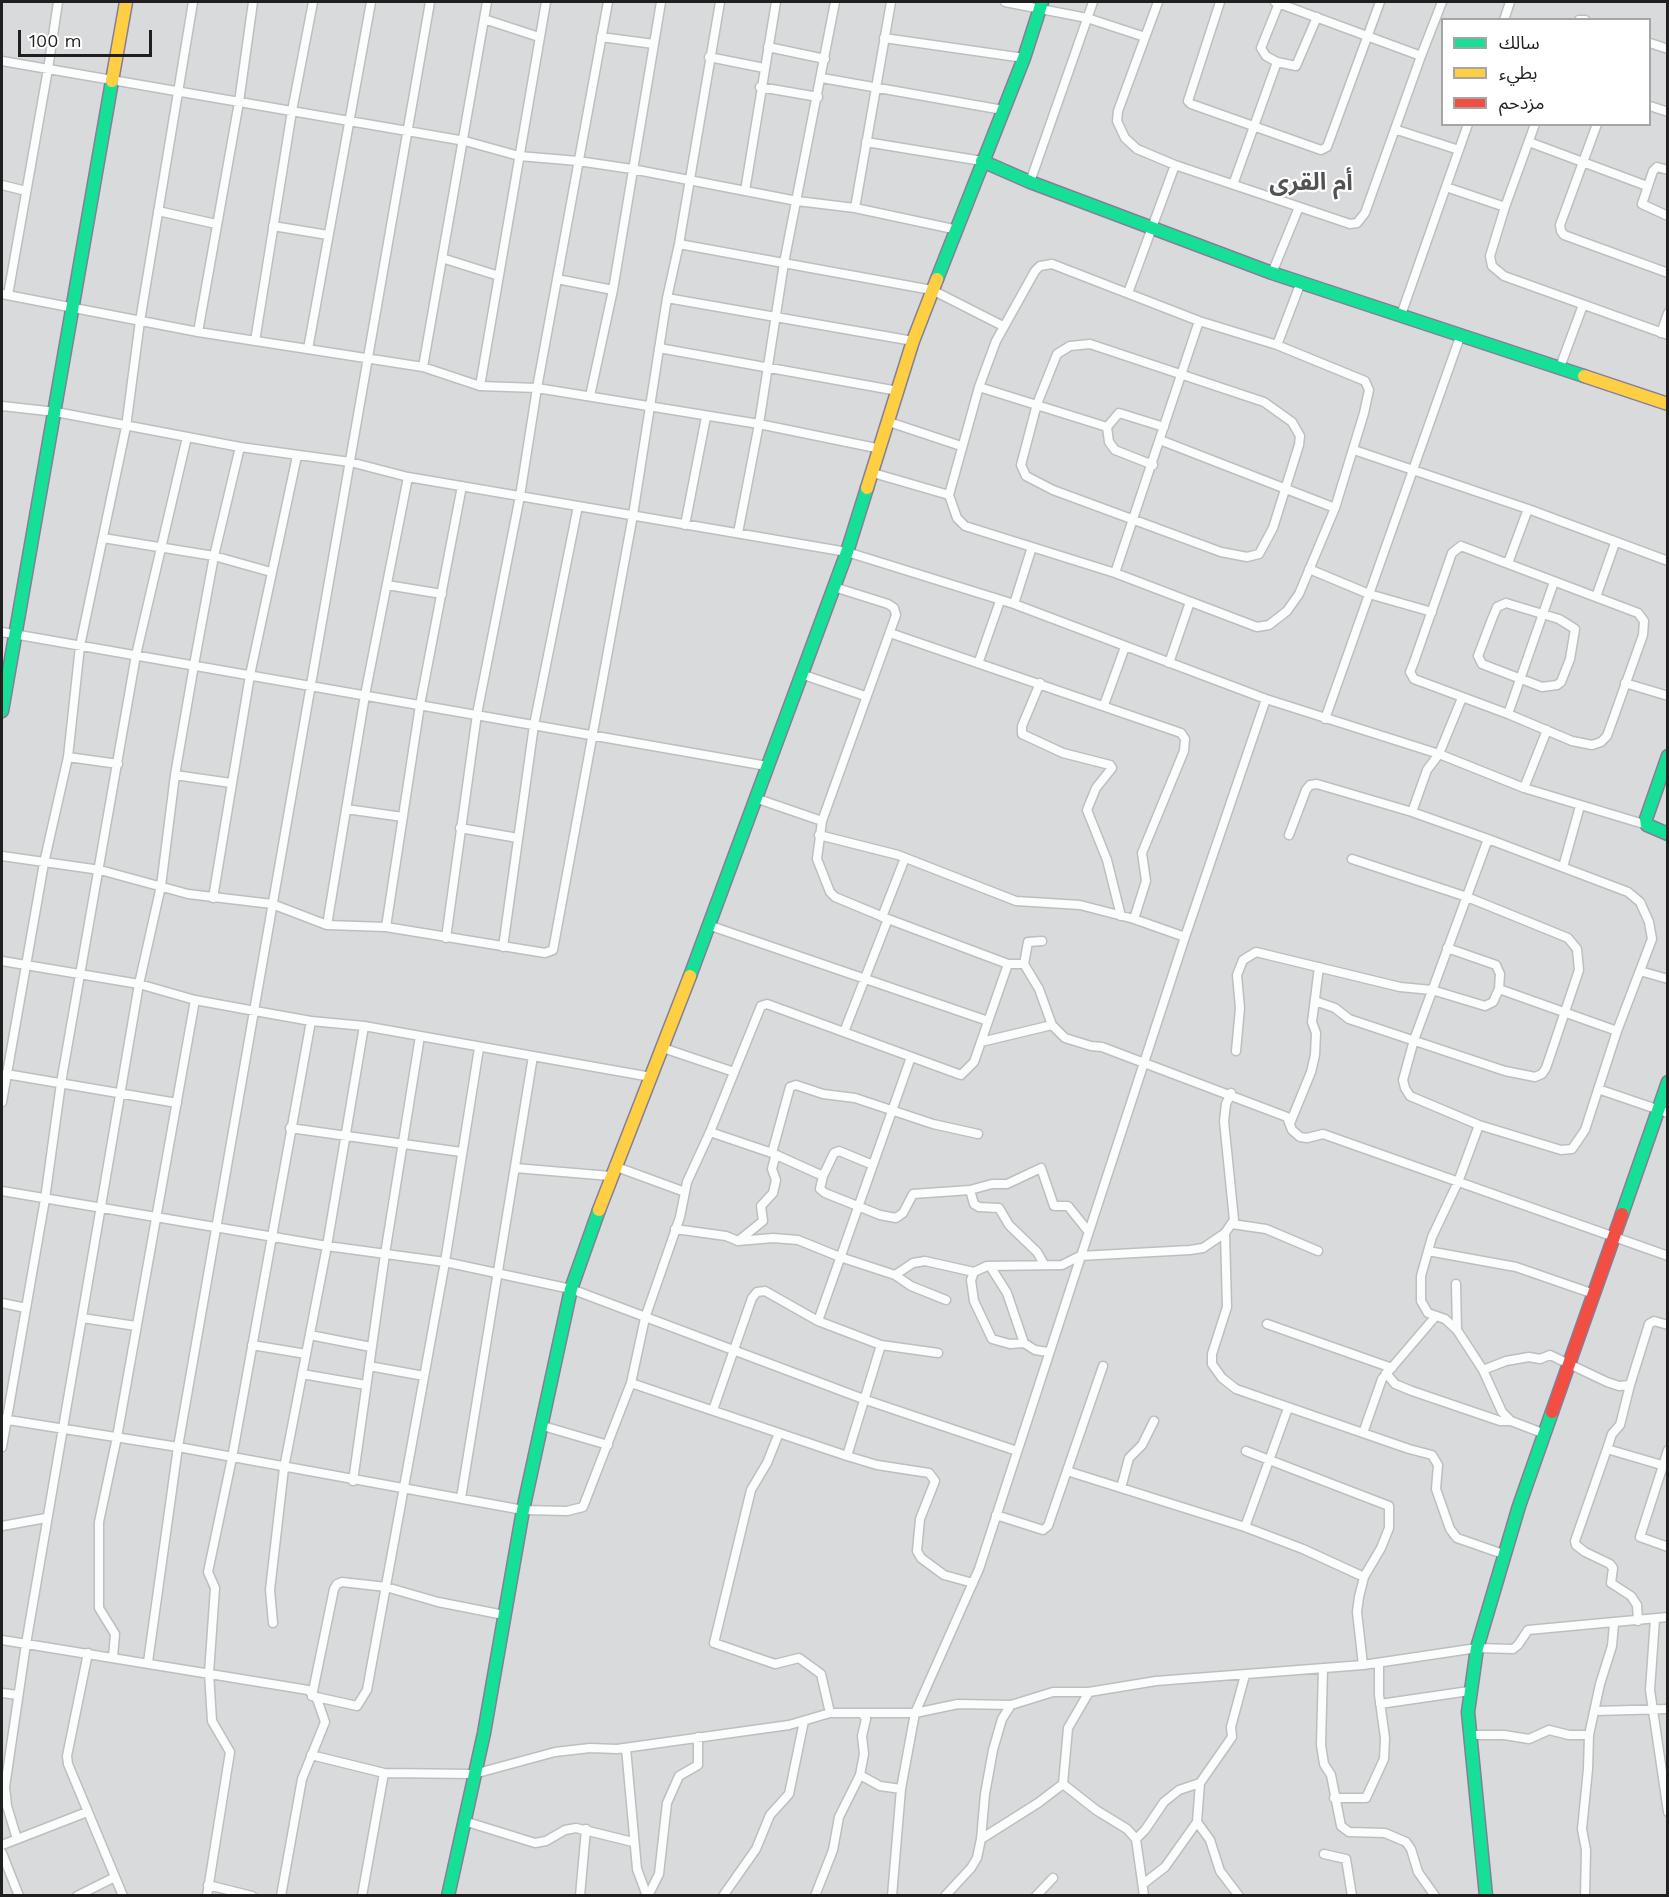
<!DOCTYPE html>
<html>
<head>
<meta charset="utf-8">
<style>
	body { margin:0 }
	#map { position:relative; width:1669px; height:1897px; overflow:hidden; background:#e7e8ed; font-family:"Work Sans","Noto Sans Arabic",sans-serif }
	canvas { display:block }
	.frame { position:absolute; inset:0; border:3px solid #1f1f1f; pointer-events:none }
	.legend { position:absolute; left:1441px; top:18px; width:210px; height:108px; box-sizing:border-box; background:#fff; border:2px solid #a5a5a5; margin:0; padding:8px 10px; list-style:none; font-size:18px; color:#1f1f1f }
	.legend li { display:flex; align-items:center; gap:12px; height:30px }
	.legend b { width:30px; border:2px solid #a5a5a5 }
	.scale { position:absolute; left:18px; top:30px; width:134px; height:27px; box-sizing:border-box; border:3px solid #1f1f1f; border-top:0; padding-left:8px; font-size:18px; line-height:21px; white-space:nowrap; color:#1f1f1f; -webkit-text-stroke:4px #fff; paint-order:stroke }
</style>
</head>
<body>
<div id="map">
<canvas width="1669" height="1897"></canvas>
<div class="frame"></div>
<ul class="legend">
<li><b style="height:8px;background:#16e098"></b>سالك</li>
<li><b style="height:8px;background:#ffcf43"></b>بطيء</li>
<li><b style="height:8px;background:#f24e42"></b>مزدحم</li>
</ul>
<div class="scale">100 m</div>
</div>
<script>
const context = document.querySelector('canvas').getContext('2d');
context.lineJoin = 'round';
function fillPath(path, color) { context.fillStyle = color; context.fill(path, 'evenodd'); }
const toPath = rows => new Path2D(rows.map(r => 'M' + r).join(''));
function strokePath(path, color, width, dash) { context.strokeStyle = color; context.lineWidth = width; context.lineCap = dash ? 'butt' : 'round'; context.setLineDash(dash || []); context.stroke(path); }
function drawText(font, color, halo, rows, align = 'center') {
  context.font = font + ' "Work Sans","Noto Sans Arabic",sans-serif'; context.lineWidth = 4.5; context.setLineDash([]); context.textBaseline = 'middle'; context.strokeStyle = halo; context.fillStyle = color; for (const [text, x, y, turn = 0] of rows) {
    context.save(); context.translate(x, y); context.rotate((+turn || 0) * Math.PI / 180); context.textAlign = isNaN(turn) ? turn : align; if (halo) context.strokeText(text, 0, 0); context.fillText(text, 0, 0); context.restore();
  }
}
fillPath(toPath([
	[2,2,1667,2,1667,1895,2,1895],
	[1442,20,1650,20,1650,124,1442,124]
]), '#d9dadc');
const street = toPath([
	[1005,2,1087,18,1145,37],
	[1158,2,1118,111,1117,121,1125,138,1137,149,1175,165,1350,224,1357,223,1365,213,1421,56,1275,2],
	[1220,2,1188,101,1191,104,1321,150,1327,147,1380,2],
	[1279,3,1261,48,1266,56,1277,62,1296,66,1317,17],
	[484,19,539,37],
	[1504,20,1510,2],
	[1579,20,1585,20],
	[601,37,654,44],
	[884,38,1024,58],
	[1650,43,1668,49],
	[768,47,825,59],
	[1421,56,1442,2],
	[709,57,764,68],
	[2,61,465,141,519,156,578,161,632,169,797,201,855,208,958,230],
	[822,78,1003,110],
	[760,87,818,97],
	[1650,106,1668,112],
	[1535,124,1505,207,1490,256,1492,266,1504,276,1668,335],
	[1597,124,1560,225,1561,231,1564,235,1668,273],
	[1397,130,1459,150],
	[866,142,982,161],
	[1529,142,1647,186],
	[1668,170,1657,167,1653,171,1642,204,1668,216],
	[1030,182,1093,2],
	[1234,182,1277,62],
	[2,185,26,191],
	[1446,187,1505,207],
	[745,191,776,2],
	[855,208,891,2],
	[158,211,216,224],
	[273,226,328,235],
	[679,244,932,290,1003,326],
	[445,259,499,276],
	[1052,264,1199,321,1277,345,1365,381,1369,390,1364,413,1335,508,1299,594,1287,611,1269,625,1257,627,1115,573,965,526,957,518,949,495,979,387,996,341,1035,271,1040,266,1052,264],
	[1272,273,1299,207],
	[557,279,613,290],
	[1128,293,1175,165],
	[2,294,198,332,423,367,480,386,537,388,759,424,881,449],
	[8,295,48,69,58,2],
	[667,298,913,341],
	[1401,315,1468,124],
	[198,332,239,102,253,2],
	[1661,333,1668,313],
	[255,341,292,111,313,2],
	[1090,344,1264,402,1292,422,1300,436,1299,445,1273,528,1259,554,1247,557,1221,552,1053,490,1026,476,1021,465,1037,404,1057,354,1070,346,1090,344],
	[1277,345,1301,282],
	[659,348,898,391],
	[308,349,371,2],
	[423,367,487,2],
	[1560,367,1583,305],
	[480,386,546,2],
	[979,387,1107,427],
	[590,396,613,290,661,2],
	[2,406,56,412,240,447,350,462,408,477,847,552,1014,604,1266,699,1439,754,1524,788,1647,825],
	[889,422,961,446],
	[1160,440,1335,508],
	[1354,450,1528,509,1668,561],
	[1153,465,1115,450,1109,442,1107,427,1119,413,1164,427],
	[873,473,949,495],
	[685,525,706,417],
	[738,533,759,424,784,263,835,2],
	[103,538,214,556,271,572],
	[1461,546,1638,613,1644,621,1643,635,1607,736,1601,742,1592,745,1572,741,1508,714,1414,679,1410,672,1414,662,1452,553,1461,546],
	[1508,563,1528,509],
	[1309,569,1369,594,1432,612],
	[1115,573,1199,321],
	[387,585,442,594],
	[834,587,888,604,894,608,896,615,822,821,817,859,830,892,835,897,888,919,1008,964,1024,964,1028,942,1042,941],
	[1596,597,1615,543],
	[1506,603,1559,619,1575,629,1570,659,1561,682,1557,685,1542,687,1482,664,1478,656,1492,619,1497,607,1506,603],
	[1014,604,1032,547],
	[2,632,767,766],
	[890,633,1181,733,1185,739,1184,751,1142,853,1146,881,1134,919],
	[979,661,1000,601],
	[1169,663,1190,602],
	[801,674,865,696],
	[1040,683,1022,726,1022,734,1063,753,1110,765,1112,768,1096,788,1087,810,1107,860,1121,916],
	[1625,683,1668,696],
	[1104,705,1125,647],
	[1508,714,1554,582],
	[1325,719,1461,334],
	[68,757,118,764],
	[175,775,231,783],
	[1524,788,1547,730],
	[755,798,822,821],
	[346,809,403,817],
	[1412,812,1427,770,1439,754,1462,698],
	[460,828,518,838],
	[819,835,898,855,1016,901,1080,905,1134,919,1185,937],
	[1289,835,1306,790,1310,785,1317,784,1412,812,1488,839,1628,892,1640,902,1649,922,1652,939,1617,1031,1585,1130,1572,1149,1561,1150,1479,1125,1410,1096,1405,1088,1403,1080,1414,1040,1488,839],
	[2,856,100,870,188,894,272,904,327,925,386,927,545,953,553,950,633,515,667,298,679,244,720,2],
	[1563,867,1580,806],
	[213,898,250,675,297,456],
	[882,917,905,858],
	[327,925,365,695,408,477],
	[708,925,988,1021],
	[386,927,420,705,462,486],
	[446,938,477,714,520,496,537,388,608,2],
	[503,947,534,725,578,506],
	[1447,948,1496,965,1500,974,1499,989],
	[2,961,139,984,195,1000,255,1011,311,1021,364,1026,651,1077],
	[1024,964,1039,989,1052,1025,1065,1038,1091,1046,1102,1047,1287,1117,1292,1130,1300,1137,1307,1138,1323,1134,1668,1256],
	[1640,971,1668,979],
	[1315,1001,1335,1008,1349,1019,1505,1071,1535,1077,1542,1074,1546,1068,1579,970,1577,949,1568,938,1467,897,1352,859],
	[844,1032,888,919],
	[981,1042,1052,1025],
	[663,1048,734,1072],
	[1236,1051,1240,1008,1237,975,1243,960,1256,952,1400,987,1432,990,1485,1006,1493,1002,1499,989,1617,1031],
	[6,1074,177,1103],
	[1598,1089,1668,1113],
	[1231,1093,1226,1104,1224,1121,1234,1220,1225,1233,1227,1307,1212,1354,1212,1364,1222,1378,1236,1389,1409,1449,1432,1455,1438,1465,1436,1489,1450,1529,1457,1538,1503,1554],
	[2,1102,44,863,68,757,80,646,126,427,140,321,193,2],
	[1291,1121,1311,1072,1315,1055,1316,1033,1312,1022,1319,967],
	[1479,1125,1458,1182,1432,1237,1421,1276,1421,1301,1428,1313,1445,1319,1457,1330,1483,1370,1502,1412,1511,1421,1545,1434],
	[290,1128,461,1152],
	[710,1132,772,1153,823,1176,834,1153,839,1151,873,1165],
	[772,1153,790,1087,796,1085,823,1094,855,1098,933,1124,978,1134],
	[614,1166,685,1192],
	[515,1168,610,1176],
	[823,1176,820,1189,825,1193,880,1215,896,1218,903,1213,913,1194,970,1190,992,1184,1007,1184,1041,1168,1054,1206,1068,1206,1088,1231],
	[970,1190,974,1204,979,1207,999,1208,1009,1225,1037,1252,1044,1264],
	[2,1191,327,1246,445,1262,571,1289,866,1400,1017,1451],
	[1232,1224,1266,1229,1318,1251],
	[675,1229,726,1236,738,1241,773,1238,798,1240,840,1257,895,1275,911,1286,946,1300],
	[738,1241,763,1221,761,1206,773,1193,776,1180,772,1169,775,1157],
	[1428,1251,1516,1267,1594,1294],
	[990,1266,1007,1293,1024,1343],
	[895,1275,913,1263,925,1261,974,1272],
	[1456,1284,1457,1330],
	[2,1303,26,1308],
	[82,1318,136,1326],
	[818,1321,911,1057],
	[1267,1324,1392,1368],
	[310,1335,371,1347],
	[252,1345,306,1354],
	[881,1345,938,1353],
	[1048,1352,1035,1350,1024,1343,1010,1344,992,1339,974,1301,971,1280,974,1272,987,1266,1062,1265,1080,1256,1190,1250,1203,1248,1225,1233],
	[369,1366,424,1376],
	[1483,1370,1506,1361,1529,1357,1540,1359,1550,1355,1607,1382,1619,1386,1630,1385,1649,1324,1654,1321,1668,1325],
	[1386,1373,1395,1384,1412,1391,1500,1421,1511,1421],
	[302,1374,366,1385],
	[631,1383,847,1456,877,1465,929,1473,935,1481,920,1519,917,1551,921,1558,944,1575,973,1583],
	[1630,1385,1620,1425,1612,1434,1607,1449,1668,1467],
	[713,1410,752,1298,757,1292,765,1291,818,1321,881,1345,847,1456],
	[2,1419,178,1447,523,1510,567,1511,583,1507,631,1383,645,1318,680,1217,687,1182,710,1132,761,1006,767,1004,961,1075,974,1062,1008,964],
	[543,1426,608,1445],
	[779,1433,767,1463,751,1490,714,1643,775,1664,799,1658,821,1674,830,1713],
	[1363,1433,1382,1379,1435,1317],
	[2,1447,45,1199,61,1083,136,655,187,437],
	[1607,1449,1575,1541,1576,1545,1585,1552,1610,1564,1613,1568,1611,1583,1631,1596,1637,1605,1638,1621],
	[1668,1450,1640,1537,1668,1547],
	[1246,1451,1389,1506,1389,1528,1381,1548,1364,1577,1359,1597,1357,1612,1363,1665],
	[1067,1471,1245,1527,1303,1549,1364,1577],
	[353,1481,385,1254,420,1036],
	[1121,1488,1129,1458,1142,1445,1154,1421],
	[461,1498,533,1056],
	[996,1515,1043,1530,1048,1526,1103,1366],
	[2,1526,46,1518],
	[1245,1527,1288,1408],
	[1655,1619,1650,1690,1668,1812],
	[273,1623,270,1590,284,1468,327,1246,364,1026],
	[2,1640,308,1690,317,1699,325,1722,302,1779,281,1896],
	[88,1653,67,1756,68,1764,123,1896],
	[113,1657,115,1634,99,1608,99,1522,117,1437,195,1000],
	[148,1662,178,1447,430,2],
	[1323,1668,1321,1745,1324,1764,1331,1775,1341,1826,1349,1832,1385,1833,1406,1842,1411,1849,1418,1872,1435,1896],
	[2,1693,18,1695],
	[312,1696,357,1706,367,1690,445,1262,479,1048],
	[312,1696,334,1589,337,1584,342,1582,386,1587,438,1602,504,1615],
	[1380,1704,1469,1691],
	[1595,1711,1668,1709],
	[1471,1735,1504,1735,1529,1739,1549,1730,1569,1735,1589,1735],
	[626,1748,637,1869,647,1896],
	[311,1755,384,1773,474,1774,555,1752,590,1748,617,1749,789,1725,830,1713,915,1713,958,1704,1011,1705,1053,1692,1089,1692,1156,1681,1363,1665,1477,1648,1513,1649,1518,1645,1528,1630,1668,1617],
	[860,1775,880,1786,901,1789],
	[1200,1783,1197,1822,1210,1840,1220,1871,1239,1896],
	[1063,1784,1096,1810,1127,1829,1136,1839,1144,1896],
	[1063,1784,1068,1728,1089,1692],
	[1334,1798,1366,1798,1384,1759,1385,1738,1379,1695,1379,1663],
	[464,1821,535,1843,546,1841,565,1830,576,1828,633,1842],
	[17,1839,7,1806,5,1787,26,1644,139,984,161,886,175,775,194,665,214,556,240,447],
	[981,1839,985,1794,993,1750,1002,1719,1011,1705],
	[1136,1839,1145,1830,1164,1802,1179,1790,1200,1783,1232,1737,1231,1727,1245,1675],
	[2,1845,87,1812],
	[2,1853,19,1896],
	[1324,1854,1346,1859,1352,1896],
	[1143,1884,1165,1867,1197,1822],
	[208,1885,252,1896],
	[77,1896,115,1877],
	[207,1896,230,1752,212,1721,209,1673,215,1588,208,1572,232,1458,311,1021],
	[362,1896,384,1773],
	[580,1896,586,1829],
	[648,1896,659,1874,667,1803,679,1776,698,1765,698,1737],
	[723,1896,756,1849,770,1815,789,1794,804,1721],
	[815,1896,833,1850,839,1817,860,1775,864,1754,862,1736,866,1719,862,1713],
	[892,1896,901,1789,915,1713,979,1569,1185,937,1266,699],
	[945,1896,971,1868,977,1858,981,1839,1038,1803,1063,1784],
	[1036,1896,1053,1878],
	[1585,1896,1586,1850,1582,1829,1588,1769,1589,1735,1600,1684,1612,1646,1614,1624]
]);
const fast = toPath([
	[982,161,1030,182,1272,273,1584,376],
	[937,279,1024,58,1042,2],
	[2,711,112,81],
	[1668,756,1646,819,1647,825,1668,834],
	[690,976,847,552,867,488],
	[1622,1214,1668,1082],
	[448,1896,484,1733,523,1510,571,1289,599,1210],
	[1486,1896,1468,1712,1477,1648,1519,1506,1552,1412]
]);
const slow = toPath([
	[112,81,126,2],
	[1584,376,1668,404],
	[867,488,913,341,937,279],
	[599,1210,690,976]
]);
const jam = toPath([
	[1552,1412,1622,1214]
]);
strokePath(street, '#bebec0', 11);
strokePath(fast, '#857e98', 15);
strokePath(slow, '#857e98', 15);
strokePath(jam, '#857e98', 15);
strokePath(street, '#fbfcfc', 8);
strokePath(fast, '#16e098', 12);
strokePath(slow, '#ffcf43', 12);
strokePath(jam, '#f24e42', 12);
drawText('bold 24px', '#525252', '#fff', [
	["أم القرى",1311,183]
]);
</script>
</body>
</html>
